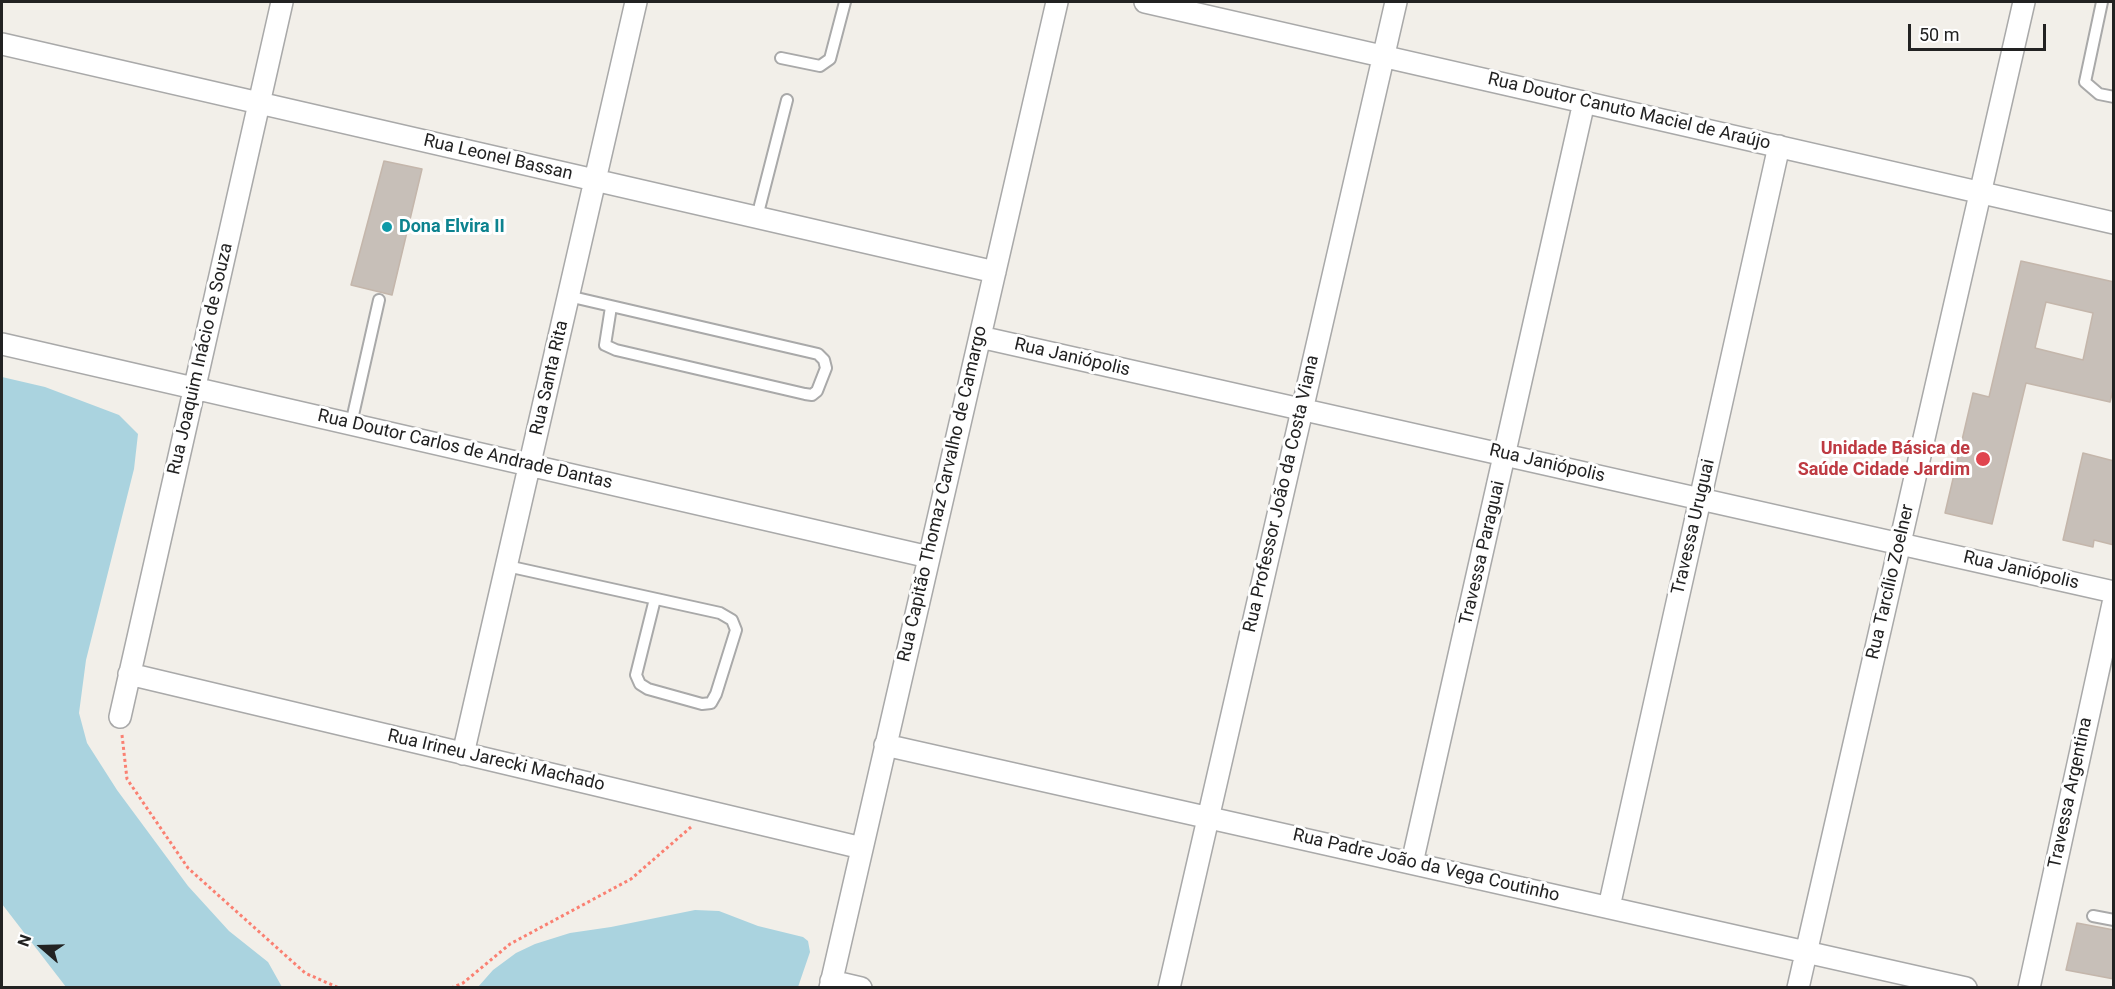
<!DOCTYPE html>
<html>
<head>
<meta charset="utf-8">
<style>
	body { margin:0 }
	#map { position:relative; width:2115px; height:989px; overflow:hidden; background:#f2efe9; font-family:Roboto,sans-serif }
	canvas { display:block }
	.frame { position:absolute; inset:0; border:3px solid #222; pointer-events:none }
	.north { position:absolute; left:12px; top:917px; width:60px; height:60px; -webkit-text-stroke:4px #fff; paint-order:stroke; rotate:290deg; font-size:16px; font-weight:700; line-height:24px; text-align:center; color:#222 }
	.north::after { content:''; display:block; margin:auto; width:21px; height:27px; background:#222; clip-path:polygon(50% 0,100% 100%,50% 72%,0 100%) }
	.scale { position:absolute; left:1908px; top:24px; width:138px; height:27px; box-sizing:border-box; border:3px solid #222; border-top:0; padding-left:8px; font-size:18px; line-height:21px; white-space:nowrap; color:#222; -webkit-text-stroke:4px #fff; paint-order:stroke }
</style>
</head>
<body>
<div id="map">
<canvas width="2115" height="989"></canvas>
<div class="frame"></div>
<div class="north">N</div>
<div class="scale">50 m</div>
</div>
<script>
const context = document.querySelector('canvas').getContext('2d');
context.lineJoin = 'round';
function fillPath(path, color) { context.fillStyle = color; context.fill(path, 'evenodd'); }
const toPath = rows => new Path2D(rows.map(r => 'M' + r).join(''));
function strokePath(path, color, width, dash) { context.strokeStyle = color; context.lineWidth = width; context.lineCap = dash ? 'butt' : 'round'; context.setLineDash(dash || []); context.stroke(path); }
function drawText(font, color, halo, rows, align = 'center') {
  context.font = font + ' Roboto,sans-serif'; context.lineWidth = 6; context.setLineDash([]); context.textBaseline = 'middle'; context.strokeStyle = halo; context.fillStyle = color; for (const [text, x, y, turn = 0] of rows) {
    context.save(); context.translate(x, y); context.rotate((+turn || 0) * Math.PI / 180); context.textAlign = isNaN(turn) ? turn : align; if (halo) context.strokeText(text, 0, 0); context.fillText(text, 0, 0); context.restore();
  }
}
fillPath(toPath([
	[2,377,45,387,119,415,138,434,134,469,86,660,79,713,87,743,117,790,188,886,229,931,268,962,282,987,66,987,2,904],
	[695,910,719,911,758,926,803,937,808,941,810,952,798,987,478,987,493,970,516,953,535,944,570,933,611,927]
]), '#aad3df');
const building = toPath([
	[384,161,422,169,392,295,351,285,384,161],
	[2021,261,2114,282,2114,386,2110,402,2026,383,1992,524,1945,513,1973,393,1989,397,2021,261],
	[2046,302,2093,313,2083,360,2035,348,2046,302],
	[2083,453,2114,461,2114,545,2094,540,2093,547,2063,540,2083,453],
	[2077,923,2114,930,2114,979,2066,970,2077,923]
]);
fillPath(building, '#c7bfb8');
strokePath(building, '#c4b6ab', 1.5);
const service = toPath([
	[2102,2,2085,82,2099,94,2114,97],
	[781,58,820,66,830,59,845,2],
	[757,217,787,100],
	[568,296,818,354,824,360,826,368,817,391,812,395,805,394,616,350,605,345,611,307],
	[351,424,379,300],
	[507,566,720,613,732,620,736,630,716,694,711,703,702,704,648,689,640,684,636,675,655,599],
	[2093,916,2114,920]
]);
const minor = toPath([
	[1145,2,2114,223],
	[2,44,995,272],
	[980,337,2114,592],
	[2,344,929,557],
	[129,674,862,848],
	[120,717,282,2],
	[885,745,1966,988],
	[463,754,636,2],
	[1412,863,1584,102],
	[1609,907,1779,146],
	[831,981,861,988],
	[830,988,1057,2],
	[1169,988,1396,2],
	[1798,988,2024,2],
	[2029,988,2114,599]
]);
strokePath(service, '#a9a9a9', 14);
strokePath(minor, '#a9a9a9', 24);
strokePath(toPath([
	[122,735,127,779,188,868,305,973,339,988],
	[451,988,463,983,510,944,631,879,691,827]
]), '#fa8072', 3, [3, 3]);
strokePath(service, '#fff', 10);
strokePath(minor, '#fff', 21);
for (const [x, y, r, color] of [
	[387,227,6,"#0f9aa8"],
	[1983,459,8,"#e0444e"]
]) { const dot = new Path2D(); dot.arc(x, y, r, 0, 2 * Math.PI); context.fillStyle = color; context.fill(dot); strokePath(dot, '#fff', 2); }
drawText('18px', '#222', '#fff', [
	["Rua Doutor Canuto Maciel de Araújo",1629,112,13],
	["Rua Leonel Bassan",498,158,13],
	["Rua Janiópolis",1072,358,13],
	["Rua Joaquim Inácio de Souza",201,359,-77],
	["Rua Santa Rita",550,378,-77],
	["Rua Doutor Carlos de Andrade Dantas",465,450,13],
	["Rua Janiópolis",1547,464,13],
	["Rua Capitão Thomaz Carvalho de Camargo",943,494,-77],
	["Rua Professor João da Costa Viana",1282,494,-77],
	["Travessa Uruguai",1694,527,-77],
	["Travessa Paraguai",1483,553,-77],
	["Rua Janiópolis",2021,571,13],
	["Rua Tarcílio Zoelner",1891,582,-77],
	["Rua Irineu Jarecki Machado",496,761,13],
	["Travessa Argentina",2071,793,-78],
	["Rua Padre João da Vega Coutinho",1426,866,13]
]);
drawText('bold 18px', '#0d838f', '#fff', [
	["Dona Elvira II",399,227]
], 'left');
drawText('bold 18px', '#be3a42', '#fff', [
	["Unidade Básica de",1970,449],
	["Saúde Cidade Jardim",1970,470]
], 'right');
</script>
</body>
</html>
